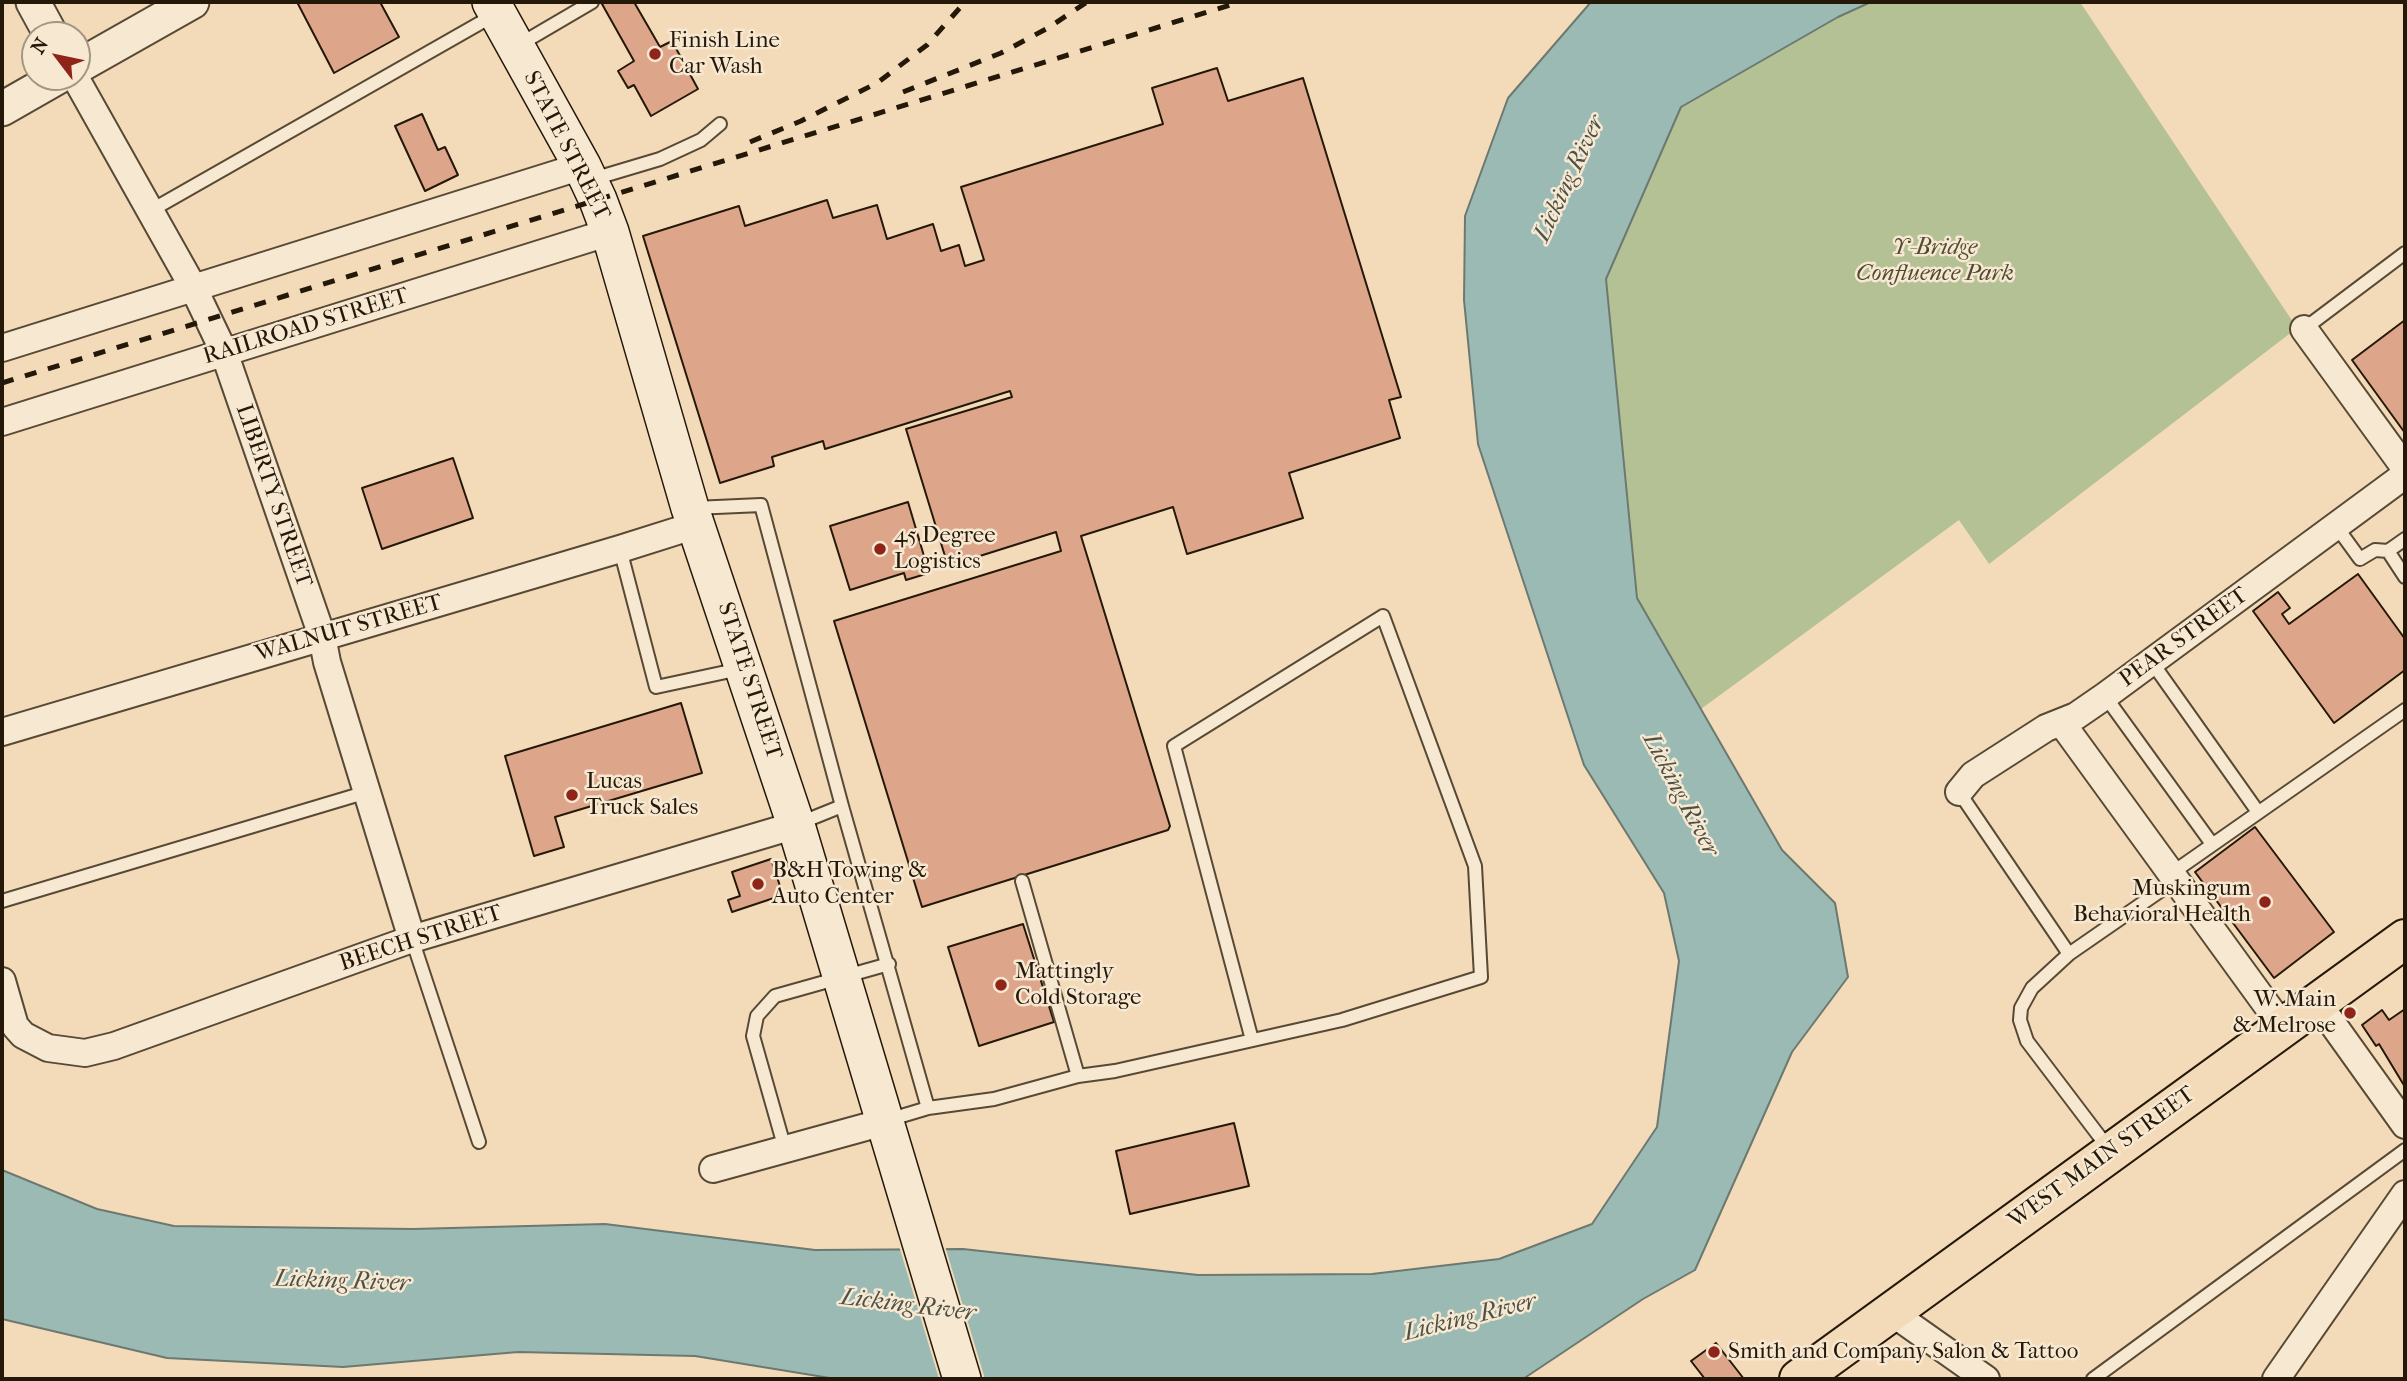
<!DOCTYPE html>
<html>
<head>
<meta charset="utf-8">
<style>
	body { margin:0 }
	#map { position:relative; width:2407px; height:1381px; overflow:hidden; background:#f3dbb9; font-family:"IM FELL French Canon",serif }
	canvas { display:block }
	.frame { position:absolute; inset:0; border:4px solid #241809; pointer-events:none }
	.north { position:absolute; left:21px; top:21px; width:70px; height:70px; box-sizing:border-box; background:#f7e8d2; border:2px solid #a39582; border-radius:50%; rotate:302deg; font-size:19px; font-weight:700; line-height:28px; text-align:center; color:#241809 }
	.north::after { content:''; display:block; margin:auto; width:24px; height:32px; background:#8f2418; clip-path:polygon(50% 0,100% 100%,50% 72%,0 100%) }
</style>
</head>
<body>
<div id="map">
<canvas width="2407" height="1381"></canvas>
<div class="frame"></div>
<div class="north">N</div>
</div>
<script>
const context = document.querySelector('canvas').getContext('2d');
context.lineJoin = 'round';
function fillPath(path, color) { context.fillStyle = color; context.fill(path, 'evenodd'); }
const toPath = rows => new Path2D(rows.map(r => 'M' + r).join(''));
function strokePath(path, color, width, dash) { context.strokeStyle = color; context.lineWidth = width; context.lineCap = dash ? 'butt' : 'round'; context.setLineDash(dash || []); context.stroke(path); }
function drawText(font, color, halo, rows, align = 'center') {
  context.font = font + ' "IM FELL French Canon",serif'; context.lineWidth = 5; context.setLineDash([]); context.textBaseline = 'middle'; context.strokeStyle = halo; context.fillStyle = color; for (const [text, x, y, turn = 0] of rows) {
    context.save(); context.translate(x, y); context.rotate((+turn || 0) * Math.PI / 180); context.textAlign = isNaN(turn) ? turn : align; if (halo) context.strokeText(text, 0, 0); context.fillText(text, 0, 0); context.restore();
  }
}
fillPath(toPath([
	[1871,2,2080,2,2297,328,1989,564,1959,520,1701,709,1637,598,1606,279,1681,107,1838,17]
]), '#b4c194');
const water = toPath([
	[1591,2,1871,2,1838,17,1681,107,1606,279,1637,598,1782,850,1835,903,1848,977,1792,1052,1695,1270,1643,1299,1523,1379,836,1379,695,1356,518,1352,343,1367,167,1358,2,1319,2,1170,97,1209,174,1226,413,1229,605,1224,815,1250,963,1249,1198,1275,1372,1274,1499,1259,1592,1224,1657,1127,1679,961,1664,893,1584,765,1478,444,1464,300,1465,216,1508,98,1591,2]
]);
fillPath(water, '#9cbab4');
strokePath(water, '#6c7970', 2);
fillPath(toPath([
	[899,1246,945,1246,985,1379,939,1379]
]), '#f3dbb9');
const building = toPath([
	[297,2,380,2,399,37,334,73,297,2],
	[606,2,634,2,660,47,672,41,698,89,651,116,634,85,628,88,618,71,634,61,602,4,606,2],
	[1217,68,1228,101,1303,78,1401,397,1389,400,1400,438,1289,473,1303,518,1187,554,1173,507,1081,536,1170,826,1168,830,922,907,834,621,1061,551,1056,532,948,566,906,429,1012,397,1010,391,825,449,823,441,772,457,774,466,720,483,643,236,739,206,745,226,827,200,833,218,877,205,887,239,933,224,941,251,959,245,965,266,984,260,961,187,1163,124,1152,88,1217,68],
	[422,114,438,150,445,147,458,175,425,191,395,126,422,114],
	[2405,320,2405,433,2352,360,2405,320],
	[453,458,473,518,382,549,362,488,453,458],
	[908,502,929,573,906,580,904,573,850,590,830,526,908,502],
	[2358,574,2405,639,2405,670,2334,723,2253,611,2278,592,2290,608,2282,614,2289,624,2358,574],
	[681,703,702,773,555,817,564,847,534,856,505,756,681,703],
	[2255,827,2334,932,2274,978,2195,872,2255,827],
	[771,859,783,895,732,912,728,900,740,896,732,872,771,859],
	[1023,924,1054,1022,979,1046,948,947,1023,924],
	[2405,1009,2405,1087,2379,1044,2376,1046,2362,1025,2382,1010,2389,1020,2405,1009],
	[1234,1123,1249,1186,1130,1214,1116,1151,1234,1123],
	[1716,1343,1744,1379,1705,1379,1691,1361,1716,1343]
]);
fillPath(building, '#dda589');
strokePath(building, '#241809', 2);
const service = toPath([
	[517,46,592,2],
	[593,179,660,159,701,140,720,124],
	[150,211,496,14],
	[2304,329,2405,253],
	[694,508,761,505,842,806,928,1108,888,1120],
	[2336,526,2360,559,2375,550,2388,551,2405,577],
	[620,549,656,687,740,669],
	[2388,551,2405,539],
	[2151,661,2258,812],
	[2105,696,2212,844],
	[1959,792,2069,954],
	[800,823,842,806],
	[2172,873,2405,710],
	[1022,881,1078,1076],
	[2,901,367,792],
	[412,939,479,1142],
	[928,1108,994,1099,1078,1076,1115,1071,1342,1020,1481,977,1475,866,1383,616,1174,746,1252,1040],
	[785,1149,753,1036,757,1016,775,996,889,964],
	[2109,1149,2027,1041,2020,1020,2021,1008,2032,988,2069,954,2176,880],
	[2093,1379,2405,1150]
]);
const minor = toPath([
	[75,77,193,287,224,352,322,636,327,662,412,939],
	[2304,329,2405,468],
	[2,348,582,166],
	[2,422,610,232],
	[2061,722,2282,1026],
	[2,732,620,549,696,525],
	[1959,792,1973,775,2046,728,2076,716,2105,696,2405,475],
	[2,981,15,1026,23,1035,48,1048,85,1053,114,1046,412,939,796,825],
	[2317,1002,2405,1125],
	[713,1169,884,1122],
	[1891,1312,1986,1379],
	[2276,1379,2405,1194]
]);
const tertiary = toPath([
	[33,2,51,35],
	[77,67,192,2],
	[2,109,58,77]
]);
const secondary = toPath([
	[491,2,582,166,598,200,610,232,690,508,796,825,962,1379]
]);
const primary = toPath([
	[1799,1379,2405,939]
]);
strokePath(service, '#584935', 16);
strokePath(minor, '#584935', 30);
strokePath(tertiary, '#584935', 37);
strokePath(secondary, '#241809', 40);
strokePath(primary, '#241809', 42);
strokePath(service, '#f7e8d2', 12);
strokePath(minor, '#f7e8d2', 26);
strokePath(tertiary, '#f7e8d2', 33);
strokePath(secondary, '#f7e8d2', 37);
strokePath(primary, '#f3dbb9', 38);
strokePath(toPath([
	[903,92,1001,53,1048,28,1087,2],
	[750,142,801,121,877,83,927,45,965,2],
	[2,383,1240,2]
]), '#241809', 5, [12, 12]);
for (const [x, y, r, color] of [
	[655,54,7,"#8f2418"],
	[880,549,7,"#8f2418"],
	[572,795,7,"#8f2418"],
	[758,884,7,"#8f2418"],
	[2265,902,7,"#8f2418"],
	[1001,985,7,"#8f2418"],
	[2350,1013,7,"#8f2418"],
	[1714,1352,7,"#8f2418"]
]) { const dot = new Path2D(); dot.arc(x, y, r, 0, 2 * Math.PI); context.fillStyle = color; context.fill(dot); strokePath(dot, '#f7e8d2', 2.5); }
drawText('23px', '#241809', '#f7e8d2', [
	["Finish Line",669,41],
	["Car Wash",669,67],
	["45 Degree",894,536],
	["Logistics",894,562],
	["Lucas",586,782],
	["Truck Sales",586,808],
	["B&H Towing &",772,871],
	["Auto Center",772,897],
	["Muskingum",2251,889,"right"],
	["Behavioral Health",2251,915,"right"],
	["Mattingly",1015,972],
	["Cold Storage",1015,998],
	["W. Main",2336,1000,"right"],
	["& Melrose",2336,1026,"right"],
	["Smith and Company Salon & Tattoo",1728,1352]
], 'left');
drawText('23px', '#241809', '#f7e8d2', [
	["STATE STREET",566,146,63],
	["RAILROAD STREET",306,327,-17],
	["LIBERTY STREET",273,496,71],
	["WALNUT STREET",349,629,-16],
	["PEAR STREET",2184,638,-36],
	["STATE STREET",749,681,72],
	["BEECH STREET",421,939,-18],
	["WEST MAIN STREET",2102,1158,-36]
]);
drawText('italic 23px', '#4f4b33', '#f7e8d2', [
	["Y-Bridge",1935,248],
	["Confluence Park",1935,274]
]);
drawText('italic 24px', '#4e5145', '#f7e8d2', [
	["Licking River",1570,179,-65],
	["Licking River",1680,795,62],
	["Licking River",342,1282,2],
	["Licking River",908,1306,7],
	["Licking River",1470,1318,-14]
]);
</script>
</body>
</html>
